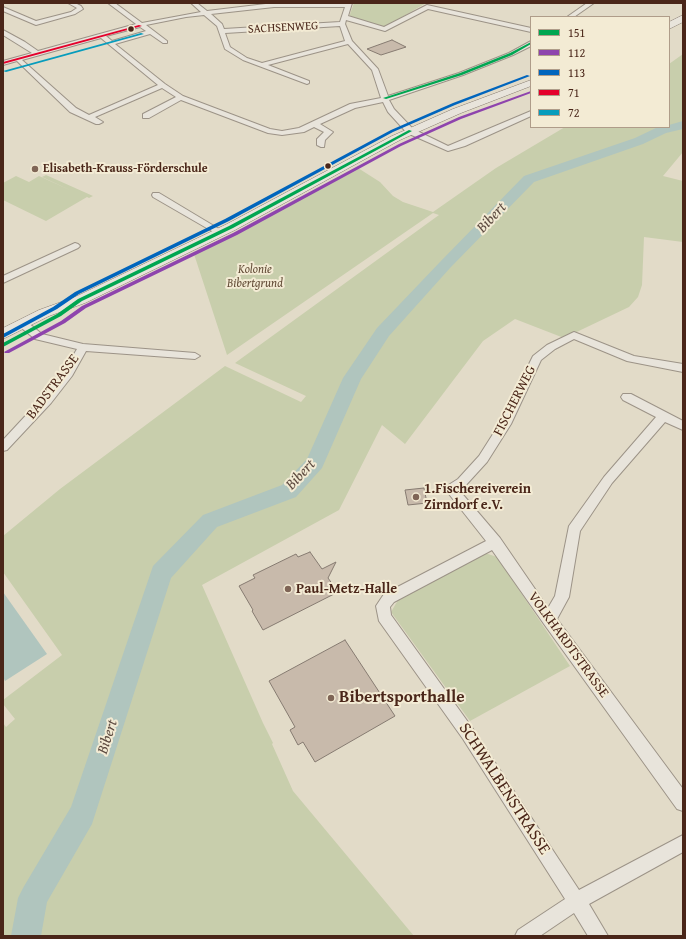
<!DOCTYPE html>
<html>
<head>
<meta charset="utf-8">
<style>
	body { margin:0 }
	#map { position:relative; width:686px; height:939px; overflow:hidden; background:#e2dbc8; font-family:"Gentium Book Plus",serif }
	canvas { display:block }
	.frame { position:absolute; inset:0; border:4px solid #4a2619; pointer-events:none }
	.legend { position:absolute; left:530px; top:16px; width:140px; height:112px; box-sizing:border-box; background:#f3ebd4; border:1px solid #af9c89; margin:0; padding:5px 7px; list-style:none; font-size:12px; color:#4a2619 }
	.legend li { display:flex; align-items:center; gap:8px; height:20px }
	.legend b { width:20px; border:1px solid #af9c89 }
</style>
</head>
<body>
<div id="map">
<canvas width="686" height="939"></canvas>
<div class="frame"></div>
<ul class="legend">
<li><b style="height:5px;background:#00a651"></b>151</li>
<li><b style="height:5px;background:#8e44ad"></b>112</li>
<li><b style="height:5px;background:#0065bd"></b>113</li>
<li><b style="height:5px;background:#e4002b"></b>71</li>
<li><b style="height:5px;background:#079cbc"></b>72</li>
</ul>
</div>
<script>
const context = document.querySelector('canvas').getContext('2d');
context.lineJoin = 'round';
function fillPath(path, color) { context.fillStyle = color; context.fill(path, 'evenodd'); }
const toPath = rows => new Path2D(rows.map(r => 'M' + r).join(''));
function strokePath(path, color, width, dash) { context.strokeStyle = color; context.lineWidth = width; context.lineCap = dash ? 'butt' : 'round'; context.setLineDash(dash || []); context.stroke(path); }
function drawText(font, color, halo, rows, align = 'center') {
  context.font = font + ' "Gentium Book Plus",serif'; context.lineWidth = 4; context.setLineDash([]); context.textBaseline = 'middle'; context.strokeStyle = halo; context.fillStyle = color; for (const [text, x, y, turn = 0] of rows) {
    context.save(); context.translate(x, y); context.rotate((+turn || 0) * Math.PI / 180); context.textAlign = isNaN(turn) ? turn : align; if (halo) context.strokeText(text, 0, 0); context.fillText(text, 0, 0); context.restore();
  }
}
fillPath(toPath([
	[354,3,426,3,385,27,349,17],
	[683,54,683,152,663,176,683,181,683,242,644,237,642,285,638,297,629,307,564,338,515,319,483,341,405,444,382,425,339,510,202,585,263,723,273,743,272,744,293,791,414,936,3,936,3,723,6,727,15,719,3,704,3,700,62,655,3,572,3,536,60,489,225,366,301,402,306,396,235,363,439,215,433,213,227,355,194,254,253,224,320,187,358,168,380,182,393,196,403,202,433,212,496,168,565,127,669,127,669,64],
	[46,175,93,196,89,198,87,197,46,221,3,200,3,183,16,176,29,182,39,176,72,191,42,177],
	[485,553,497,557,570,666,470,721,391,612,398,600]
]), '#c8ceac');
fillPath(toPath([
	[3,592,47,654,5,681,3,677]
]), '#b0c5be');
strokePath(toPath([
	[683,112,683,116]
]), '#b0c5be', 2.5);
fillPath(toPath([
	[683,121,683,129,666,133,643,144,534,182,450,268,389,336,361,379,322,468,296,497,217,527,171,578,92,824,47,902,41,936,11,936,18,898,23,888,71,807,153,566,203,515,282,485,307,459,343,378,377,328,440,262,524,176,635,138,658,127,669,127,669,125,683,121]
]), '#b0c5be');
const building = toPath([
	[392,40,406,47,381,55,367,49,392,40],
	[424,488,427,503,408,505,405,490,424,488],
	[310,552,322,569,336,562,328,578,338,592,263,630,252,611,253,610,239,586,255,578,253,575,296,554,298,557,310,552],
	[345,640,395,716,315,762,303,742,298,745,290,730,295,727,269,681,345,640]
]);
fillPath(building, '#c8baab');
strokePath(building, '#867b71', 1);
const minor = toPath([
	[68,3,75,3,81,6,83,9,75,14,36,25,3,11,3,7,36,21,71,12,77,8,68,3],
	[108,3,115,3,142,23,201,12,191,3,197,3,207,11,274,3,352,3,348,16,384,27,427,5,531,28,531,32,428,9,385,31,346,20,345,24,352,41,378,69,388,96,459,73,509,53,531,41,531,46,513,55,463,75,389,100,394,109,413,129,448,146,531,111,531,116,465,146,448,151,407,133,388,112,383,102,355,108,320,124,333,132,325,140,324,147,321,147,317,145,317,139,324,132,314,127,304,132,282,135,268,133,181,100,149,118,143,118,143,114,176,97,162,88,95,117,103,122,99,124,96,124,70,112,17,61,3,65,3,61,32,53,3,35,3,30,25,42,38,51,136,24,108,3],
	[274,7,345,7,340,22,224,29,222,24,211,14,274,7],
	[204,15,217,26,225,49,243,60,307,84,309,83,309,81,268,65,348,44,372,70,381,98,350,104,299,128,282,131,270,129,183,96,165,84,115,44,150,34,163,43,167,43,167,41,146,25,186,17,204,15],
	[340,26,345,41,262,63,247,58,230,47,225,33,340,26],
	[140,27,146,31,112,41,106,36,140,27],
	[101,38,158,85,89,115,76,108,22,60,101,38],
	[587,3,594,3,574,17,567,17,587,3],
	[153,193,159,193,224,232,223,234,217,234,153,197,152,195,153,193],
	[75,243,78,244,80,246,78,248,3,283,3,276,75,243],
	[23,321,27,322,42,334,83,344,195,353,200,356,195,359,86,351,72,376,51,403,7,450,3,451,3,440,43,397,64,371,77,349,35,339,19,326,18,324,23,321],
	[574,332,634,356,683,364,683,372,627,361,574,339,555,349,541,360,511,424,487,462,466,485,459,490,500,538,548,608,555,596,569,526,604,477,656,417,623,400,621,397,623,394,631,394,683,421,683,430,665,422,612,483,580,531,569,597,557,619,683,789,683,811,677,809,544,624,492,550,394,602,390,607,391,615,473,729,579,890,683,835,683,852,589,904,608,936,588,936,574,913,540,936,515,936,518,930,565,899,463,739,379,621,376,606,384,594,486,541,445,489,447,486,458,479,479,456,500,423,533,356,547,345,574,332]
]);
const secondary = toPath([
	[683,15,683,22,669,29,669,22,683,15],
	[531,80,531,86,461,113,400,140,235,230,85,303,49,316,3,339,3,328,39,310,75,297,227,224,392,136,453,109,531,80]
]);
strokePath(minor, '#9c9387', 2);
strokePath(secondary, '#867b71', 1);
fillPath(minor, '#e8e4db');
fillPath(secondary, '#e8e4db');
fillPath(toPath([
	[531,42,531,44,512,55,462,75,386,99,383,98,460,73,510,53,531,42],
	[409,130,412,131,233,228,82,301,61,316,3,347,3,343,57,314,78,299,229,226,409,130]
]), '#00a651');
fillPath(toPath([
	[531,91,531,93,461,119,401,146,237,235,86,308,65,323,9,353,5,353,4,352,61,321,82,306,233,233,399,144,459,117,531,91]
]), '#8e44ad');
fillPath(toPath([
	[527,75,530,76,455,105,393,132,229,221,79,294,57,309,3,338,3,334,53,307,75,292,225,219,391,130,453,103,527,75]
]), '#0065bd');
fillPath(toPath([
	[139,25,142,26,3,64,3,62,139,25]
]), '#e4002b');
fillPath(toPath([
	[141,33,144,34,6,72,3,71,141,33]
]), '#079cbc');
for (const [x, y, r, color] of [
	[131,29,3.5,"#4a2619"],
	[328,166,3.5,"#4a2619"],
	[35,169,4,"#7f6556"],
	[416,497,4,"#7f6556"],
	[288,589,4,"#7f6556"],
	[331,698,4,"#7f6556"]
]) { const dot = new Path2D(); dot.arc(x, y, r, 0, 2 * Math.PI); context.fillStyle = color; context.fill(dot); strokePath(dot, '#f3ebd4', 1.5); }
drawText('12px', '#4a2619', '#f3ebd4', [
	["SACHSENWEG",283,28,-3]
]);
drawText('bold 12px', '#4a2619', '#f3ebd4', [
	["Elisabeth-Krauss-Förderschule",43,169]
], 'left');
drawText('italic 12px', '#644d38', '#f3ebd4', [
	["Kolonie",255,270],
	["Bibertgrund",255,284]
]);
drawText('14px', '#4a2619', '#f3ebd4', [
	["BADSTRASSE",53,387,-53],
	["FISCHERWEG",515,401,-63],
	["VOLKHARDTSTRASSE",568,645,54]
]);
drawText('bold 14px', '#4a2619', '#f3ebd4', [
	["1.Fischereiverein",424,489],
	["Zirndorf e.V.",424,505],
	["Paul-Metz-Halle",296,589]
], 'left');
drawText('italic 15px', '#5e4b41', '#f3ebd4', [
	["Bibert",492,218,-47],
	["Bibert",301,475,-47],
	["Bibert",108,737,-72]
]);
drawText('bold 17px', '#4a2619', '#f3ebd4', [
	["Bibertsporthalle",339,698]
], 'left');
drawText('17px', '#4a2619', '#f3ebd4', [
	["SCHWALBENSTRASSE",504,789,57]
]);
</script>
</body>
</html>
